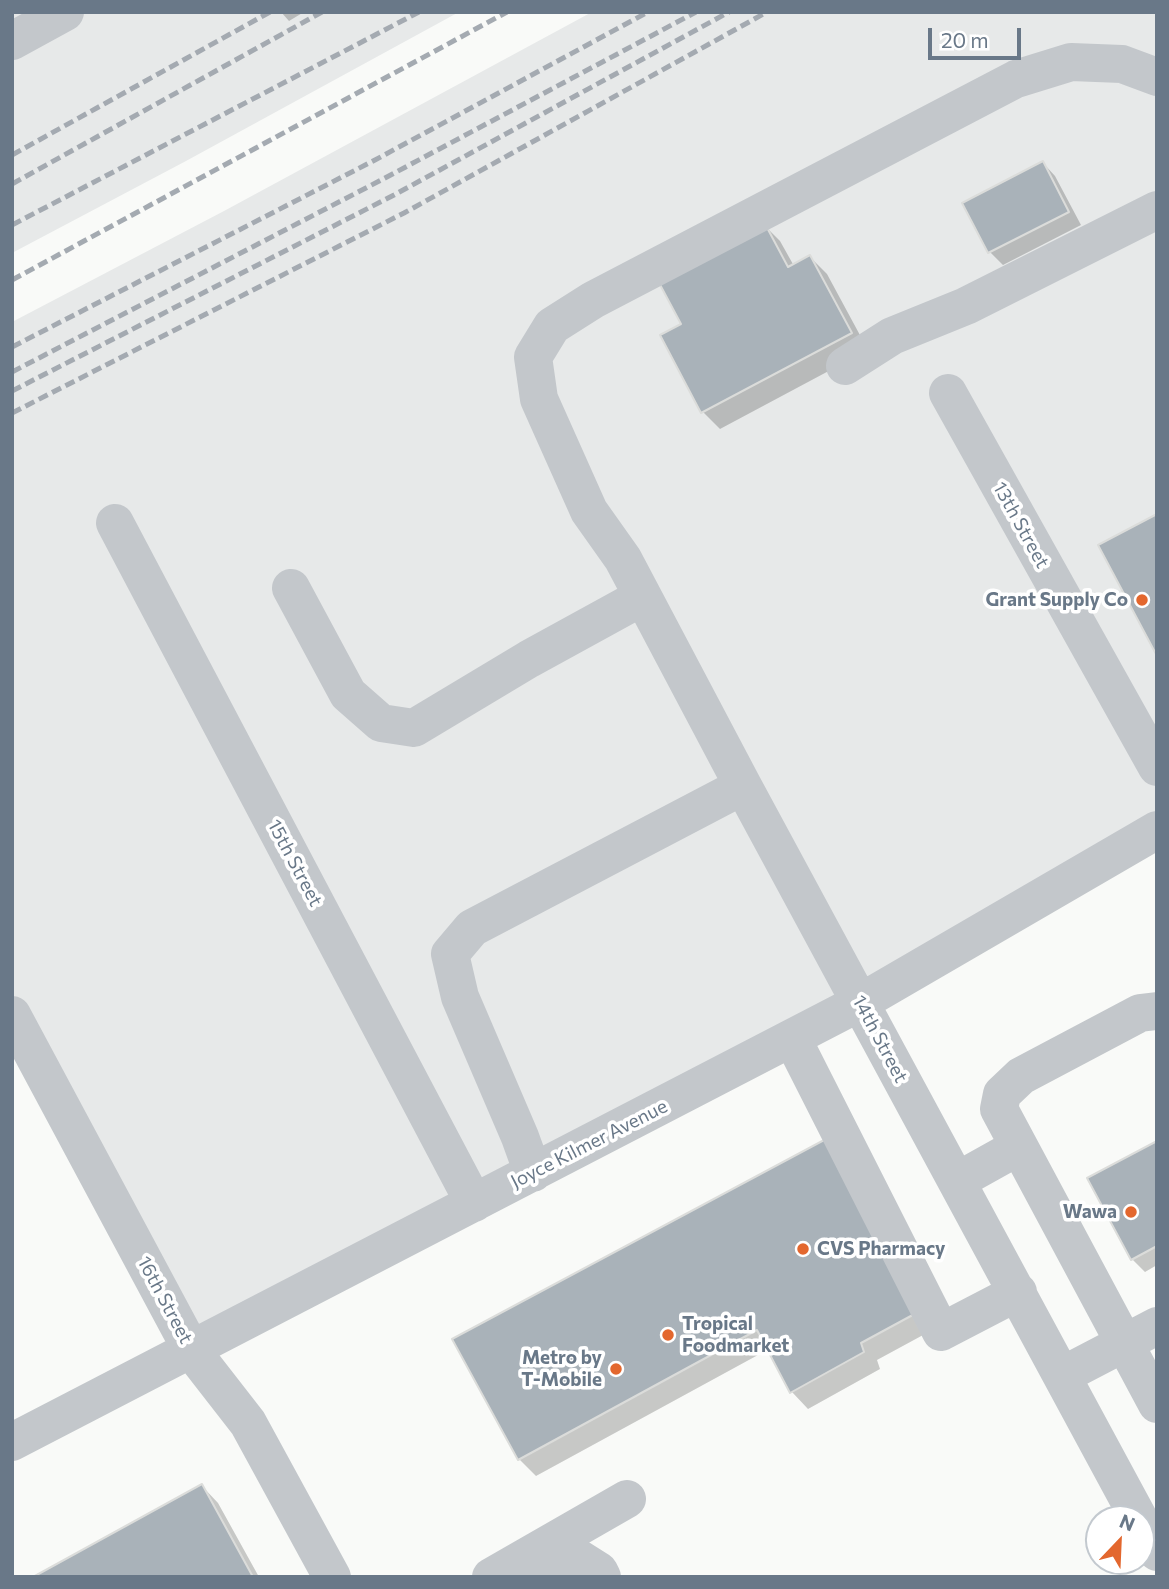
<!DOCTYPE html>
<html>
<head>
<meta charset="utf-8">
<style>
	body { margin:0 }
	#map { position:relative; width:1169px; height:1589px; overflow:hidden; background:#f9faf8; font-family:Commissioner,sans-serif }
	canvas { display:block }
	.frame { position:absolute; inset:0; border:14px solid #697888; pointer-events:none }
	.north { position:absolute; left:1085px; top:1505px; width:70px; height:70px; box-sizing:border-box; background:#fff; border:2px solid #c3c9cf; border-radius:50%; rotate:23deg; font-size:19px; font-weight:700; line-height:28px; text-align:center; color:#697888 }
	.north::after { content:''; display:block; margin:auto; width:24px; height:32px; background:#e3672e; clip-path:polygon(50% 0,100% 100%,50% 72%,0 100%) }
	.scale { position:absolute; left:928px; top:28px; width:93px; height:32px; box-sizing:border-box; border:4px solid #697888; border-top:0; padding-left:9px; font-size:21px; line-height:24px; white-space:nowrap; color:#697888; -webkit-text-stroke:5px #fff; paint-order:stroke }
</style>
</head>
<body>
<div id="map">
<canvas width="1169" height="1589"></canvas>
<div class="frame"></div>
<div class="north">N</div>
<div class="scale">20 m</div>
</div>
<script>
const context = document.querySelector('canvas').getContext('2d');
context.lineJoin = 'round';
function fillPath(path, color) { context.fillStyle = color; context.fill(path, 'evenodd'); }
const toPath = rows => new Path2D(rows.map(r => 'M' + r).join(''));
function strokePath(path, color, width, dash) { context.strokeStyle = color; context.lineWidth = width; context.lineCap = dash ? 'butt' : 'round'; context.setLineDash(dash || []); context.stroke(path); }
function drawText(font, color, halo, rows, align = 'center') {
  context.font = font + ' Commissioner,sans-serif'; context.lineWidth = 7; context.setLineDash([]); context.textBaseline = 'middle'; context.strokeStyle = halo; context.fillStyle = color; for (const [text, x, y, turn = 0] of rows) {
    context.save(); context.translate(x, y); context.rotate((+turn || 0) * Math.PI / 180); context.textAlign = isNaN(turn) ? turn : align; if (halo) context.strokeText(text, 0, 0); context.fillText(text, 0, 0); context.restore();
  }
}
fillPath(toPath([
	[12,12,459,12,186,161,12,253],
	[592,12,1157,12,1157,814,202,1359,12,1002,12,322,224,211]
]), '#e7e9e9');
fillPath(toPath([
	[281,12,304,12,289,21],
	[1043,163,1055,176,1081,225,1003,265,990,252,964,204],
	[763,224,780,241,794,266,810,257,827,274,868,350,720,429,703,412,662,336,683,325],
	[825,1141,936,1328,877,1360,880,1369,808,1409,792,1392,769,1349,536,1476,519,1459],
	[1157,1143,1157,1265,1145,1272,1132,1259],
	[202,1486,218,1503,259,1577,37,1577]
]), '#0003');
const building = toPath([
	[1043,161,1069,212,988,253,962,203,1043,161],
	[764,222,788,267,810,255,852,333,701,413,660,335,681,324,657,279,764,222],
	[1157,514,1157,656,1098,545,1157,514],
	[826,1139,920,1311,861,1343,864,1352,790,1393,757,1330,518,1460,452,1339,826,1139],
	[1157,1141,1157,1246,1131,1260,1087,1178,1157,1141],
	[202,1484,253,1577,33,1577,202,1484]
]);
fillPath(building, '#a9b2b9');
strokePath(building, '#dbdcda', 2);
strokePath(toPath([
	[12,41,65,12],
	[845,366,892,336,966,306,1157,210],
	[948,393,1157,767],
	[115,523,474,1203],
	[291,588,348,694,381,723,414,728,529,659,642,597],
	[1157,1011,1140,1013,1021,1076,1002,1094,999,1109,1157,1404],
	[12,1015,192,1351,248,1423,332,1577],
	[792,1038,941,1332,1018,1292],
	[533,1173,520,1137,460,997,450,954,472,928,743,786],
	[957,1181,1018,1147],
	[1063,1375,1157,1326],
	[12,1442,861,1002,1157,830],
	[1139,1519,743,786,623,559,589,511,539,399,533,357,552,326,593,300,1016,79,1071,62,1122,64,1157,77],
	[1141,1523,1157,1552],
	[529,1575,562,1556,580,1559,599,1571,602,1577],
	[491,1577,627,1499]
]), '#c3c7cb', 38);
strokePath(toPath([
	[12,155,270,12],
	[12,184,322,12],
	[12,225,419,12],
	[12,280,507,12],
	[12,347,375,160,648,12],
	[12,372,385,178,696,12],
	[12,391,394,195,729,12],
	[12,413,404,213,767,12]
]), '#a4aab1', 5, [10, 5]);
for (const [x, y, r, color] of [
	[1142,600,7,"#e3672e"],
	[1131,1212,7,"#e3672e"],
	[803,1249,7,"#e3672e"],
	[668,1335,7,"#e3672e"],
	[616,1369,7,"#e3672e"]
]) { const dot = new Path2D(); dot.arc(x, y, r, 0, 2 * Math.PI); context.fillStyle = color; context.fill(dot); strokePath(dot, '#fff', 2.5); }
drawText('19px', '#697888', '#fff', [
	["13th Street",1021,525,61],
	["15th Street",295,863,62],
	["14th Street",880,1039,62],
	["Joyce Kilmer Avenue",589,1144,-27],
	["16th Street",165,1300,62]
]);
drawText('bold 19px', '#697888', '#fff', [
	["Grant Supply Co",1128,600],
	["Wawa",1117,1212],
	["CVS Pharmacy",817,1249,"left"],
	["Tropical",682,1324,"left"],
	["Foodmarket",682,1346,"left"],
	["Metro by",602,1358],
	["T-Mobile",602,1380]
], 'right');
</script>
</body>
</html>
